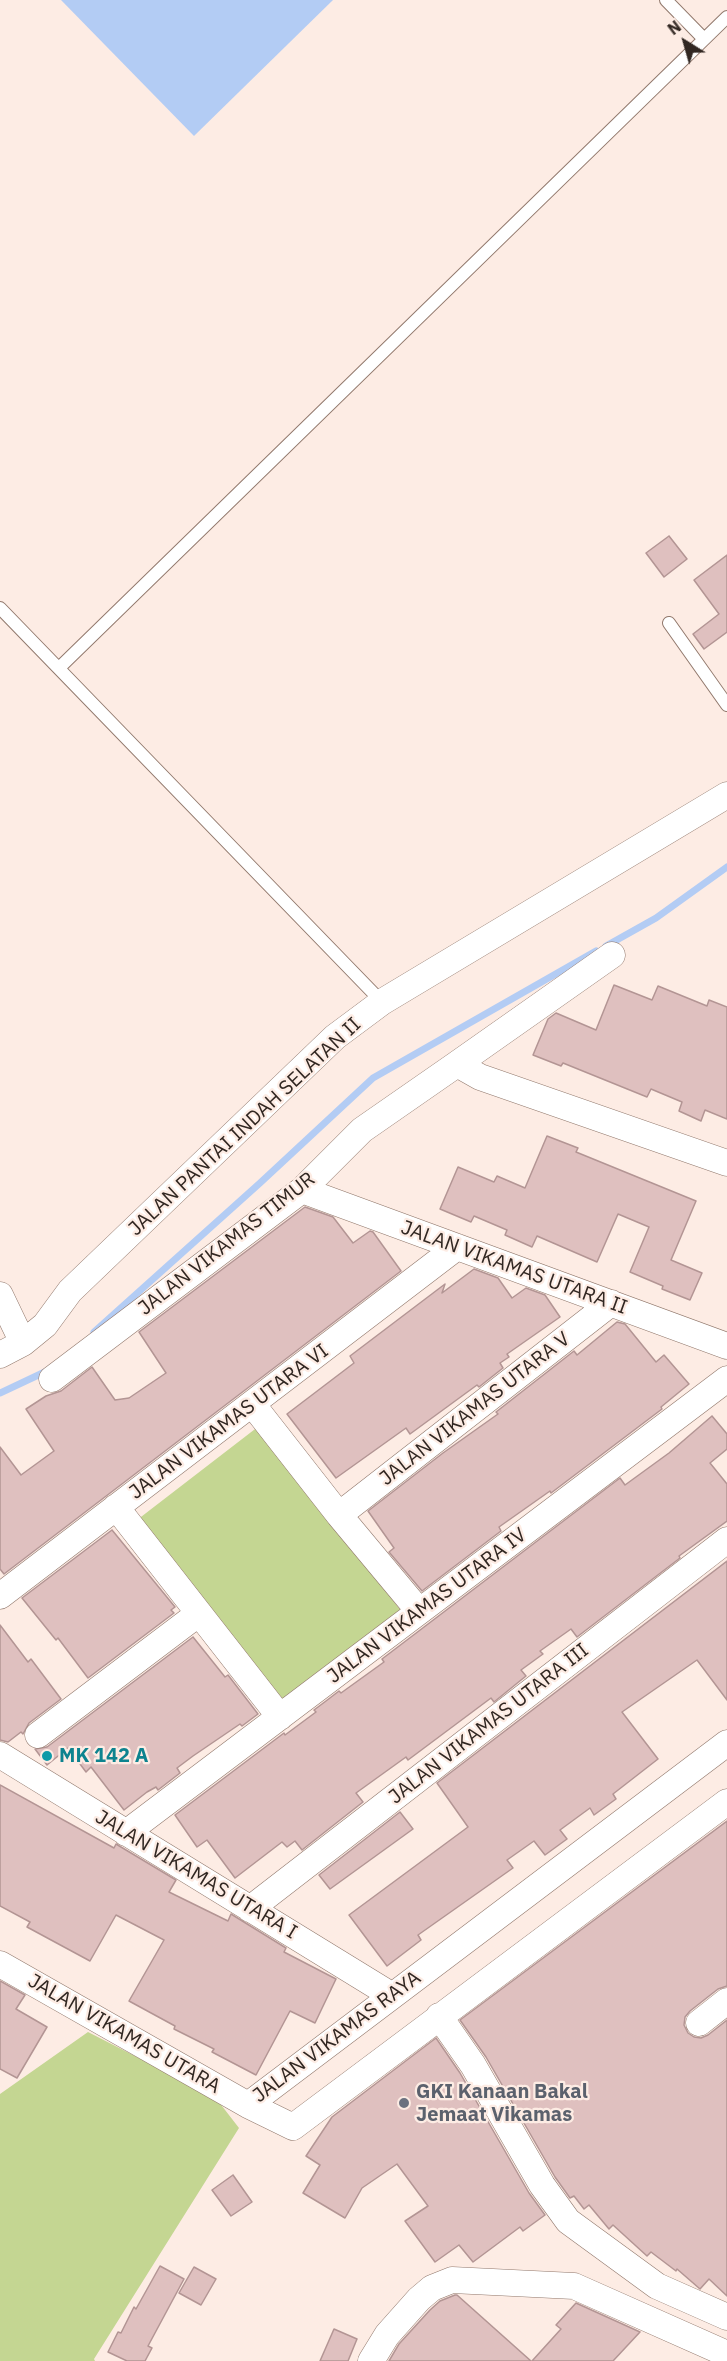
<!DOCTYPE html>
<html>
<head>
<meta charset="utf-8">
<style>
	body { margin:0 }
	#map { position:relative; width:727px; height:2361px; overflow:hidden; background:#fdece4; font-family:"IBM Plex Sans",sans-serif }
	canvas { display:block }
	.north { position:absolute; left:655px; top:12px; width:60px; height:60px; -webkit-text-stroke:4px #fdece4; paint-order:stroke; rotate:323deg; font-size:16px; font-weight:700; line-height:24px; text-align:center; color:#312722 }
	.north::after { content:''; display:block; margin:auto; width:21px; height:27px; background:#312722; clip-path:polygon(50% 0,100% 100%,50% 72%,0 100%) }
</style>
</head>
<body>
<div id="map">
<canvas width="727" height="2361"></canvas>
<div class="north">N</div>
</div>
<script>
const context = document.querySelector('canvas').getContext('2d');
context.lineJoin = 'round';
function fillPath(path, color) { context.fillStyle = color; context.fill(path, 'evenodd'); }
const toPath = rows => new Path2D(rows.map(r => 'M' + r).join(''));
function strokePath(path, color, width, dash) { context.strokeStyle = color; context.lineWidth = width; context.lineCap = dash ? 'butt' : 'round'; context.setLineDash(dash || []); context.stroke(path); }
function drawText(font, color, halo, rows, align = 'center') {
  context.font = font + ' "IBM Plex Sans",sans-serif'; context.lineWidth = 4.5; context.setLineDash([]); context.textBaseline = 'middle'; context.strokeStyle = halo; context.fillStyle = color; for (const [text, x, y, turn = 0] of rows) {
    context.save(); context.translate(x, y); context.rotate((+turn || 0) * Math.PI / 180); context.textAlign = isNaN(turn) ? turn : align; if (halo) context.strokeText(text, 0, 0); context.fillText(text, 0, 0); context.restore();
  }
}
fillPath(toPath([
	[259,1426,405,1616,284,1710,137,1520],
	[88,2032,215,2097,239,2128,94,2359,95,2361,0,2361,0,2094]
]), '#c4d692');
fillPath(toPath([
	[61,0,333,0,194,136]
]), '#b3ccf4');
strokePath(toPath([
	[606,946,656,918,727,867],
	[94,1332,260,1183,373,1078,596,951],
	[0,1393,49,1370]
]), '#b3ccf4', 7);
const building = toPath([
	[669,536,687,559,664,577,646,553,669,536],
	[727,555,727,632,704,649,693,634,719,614,694,580,727,555],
	[614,985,652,1000,658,986,707,1006,709,1000,727,1007,727,1119,705,1110,701,1121,679,1111,682,1102,651,1089,647,1097,563,1063,561,1066,533,1055,548,1019,556,1013,596,1030,614,985],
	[547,1136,578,1148,576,1152,696,1201,671,1260,702,1273,690,1300,662,1289,663,1286,630,1272,649,1227,618,1214,597,1262,537,1236,532,1247,505,1235,507,1230,474,1216,471,1222,440,1209,458,1167,494,1182,497,1176,525,1188,547,1136],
	[305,1207,333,1217,353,1243,370,1231,373,1232,401,1271,4,1574,0,1569,0,1447,21,1475,54,1451,26,1409,46,1396,61,1391,92,1367,115,1400,129,1398,166,1373,139,1332,305,1207],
	[474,1269,498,1278,512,1298,526,1288,545,1295,560,1317,507,1354,509,1357,500,1363,503,1368,479,1387,477,1385,410,1434,406,1428,336,1478,287,1414,354,1363,350,1356,445,1284,442,1293,474,1269],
	[617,1322,625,1324,656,1362,664,1355,689,1384,661,1407,662,1409,551,1493,550,1491,499,1527,501,1531,422,1591,389,1552,394,1548,368,1511,443,1453,498,1414,496,1412,574,1351,577,1355,617,1322],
	[712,1416,727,1434,727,1449,710,1463,727,1484,727,1521,679,1556,680,1558,577,1637,571,1629,540,1651,543,1654,521,1670,526,1676,494,1702,491,1698,408,1760,406,1757,356,1793,363,1802,302,1850,295,1841,287,1847,282,1842,235,1878,207,1840,197,1847,175,1815,284,1733,285,1735,316,1712,314,1710,326,1701,339,1691,341,1693,384,1662,382,1659,620,1478,625,1485,669,1453,712,1416],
	[112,1530,175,1607,171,1610,174,1613,88,1678,58,1638,56,1640,22,1598,112,1530],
	[727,1561,727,1700,697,1660,622,1712,658,1759,613,1794,616,1799,594,1815,590,1808,560,1830,567,1839,545,1855,534,1841,507,1860,513,1868,418,1935,421,1940,387,1966,349,1915,468,1827,437,1783,727,1561],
	[0,1625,28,1662,31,1659,61,1699,29,1723,23,1734,21,1732,8,1742,0,1740,0,1625],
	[193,1637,225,1677,228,1675,258,1714,242,1726,240,1724,193,1756,177,1768,180,1773,158,1790,156,1787,147,1792,124,1810,91,1767,86,1772,68,1748,47,1765,35,1749,47,1747,193,1637],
	[0,1785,114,1848,116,1844,176,1880,169,1892,228,1921,231,1914,286,1948,284,1952,336,1979,315,2023,290,2011,256,2075,212,2052,214,2049,174,2029,175,2026,129,2001,164,1940,116,1915,90,1961,27,1927,30,1922,0,1906,0,1785],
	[400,1812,413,1829,330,1889,319,1875,400,1812],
	[727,1821,727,1986,718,1989,690,2011,685,2017,684,2025,688,2033,694,2037,701,2038,708,2035,727,2020,727,2296,709,2279,700,2289,677,2269,676,2271,651,2252,647,2256,613,2225,609,2229,589,2205,584,2209,574,2196,570,2198,555,2177,486,2057,460,2020,727,1821],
	[0,1981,25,1995,16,2009,47,2027,17,2078,0,2069,0,1981],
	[436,2038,460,2073,529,2193,545,2215,523,2231,520,2227,473,2262,459,2245,435,2262,405,2221,428,2206,397,2164,362,2188,345,2218,303,2193,320,2165,306,2156,332,2117,436,2038],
	[233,2175,252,2202,231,2216,212,2190,233,2175],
	[160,2266,184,2279,148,2346,152,2348,145,2361,127,2361,108,2352,118,2332,121,2333,134,2307,136,2309,160,2266],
	[194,2267,216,2279,201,2305,179,2293,194,2267],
	[455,2295,457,2295,531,2361,389,2361,399,2344,430,2310,440,2301,455,2295],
	[576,2303,640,2332,613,2361,532,2361,561,2329,556,2325,576,2303],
	[334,2329,357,2339,348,2361,320,2361,334,2329]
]);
fillPath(building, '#dfc0bf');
strokePath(building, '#b39594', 1.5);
const service = toPath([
	[666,0,704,39],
	[0,608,382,1002],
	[669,623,727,705],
	[59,668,727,17]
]);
const minor = toPath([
	[457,1064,612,955],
	[302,1190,727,1346],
	[0,1295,23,1343],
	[0,1355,23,1343,45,1325,70,1291,335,1037,382,1002,727,795],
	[52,1379,302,1190,362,1130,457,1064,480,1077,727,1163],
	[253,1405,339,1515,419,1611],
	[116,1507,280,1717],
	[339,1515,611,1303],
	[0,1596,457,1247],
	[38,1735,198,1614],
	[0,1755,391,1995],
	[126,1833,727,1379],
	[250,1909,727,1540],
	[0,1964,248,2105,293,2127,727,1802],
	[439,2016,473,2065,542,2185,568,2221,657,2286,727,2317],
	[699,2023,727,2001],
	[248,2105,727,1743],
	[371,2361,387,2335,419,2299,432,2288,452,2280,574,2286,727,2354]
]);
strokePath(service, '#91786c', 14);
strokePath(minor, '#91786c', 27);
strokePath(service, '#fff', 12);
strokePath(minor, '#fff', 26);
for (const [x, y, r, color] of [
	[47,1756,6,"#0f9aa8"],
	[404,2103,6,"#6b7280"]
]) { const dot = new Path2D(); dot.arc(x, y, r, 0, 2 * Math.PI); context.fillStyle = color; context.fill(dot); strokePath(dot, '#fdece4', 2); }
drawText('20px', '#312722', '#fdece4', [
	["JALAN PANTAI INDAH SELATAN II",245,1127,-43],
	["JALAN VIKAMAS TIMUR",227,1244,-38],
	["JALAN VIKAMAS UTARA II",514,1268,20],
	["JALAN VIKAMAS UTARA V",475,1409,-38],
	["JALAN VIKAMAS UTARA VI",229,1422,-37],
	["JALAN VIKAMAS UTARA IV",427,1606,-37],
	["JALAN VIKAMAS UTARA III",489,1724,-38],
	["JALAN VIKAMAS UTARA I",196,1875,31],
	["JALAN VIKAMAS UTARA",124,2034,30],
	["JALAN VIKAMAS RAYA",337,2037,-37]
]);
drawText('bold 20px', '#0d838f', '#fdece4', [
	["MK 142 A",59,1756]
], 'left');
drawText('bold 20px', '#5b616d', '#fdece4', [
	["GKI Kanaan Bakal",416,2092],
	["Jemaat Vikamas",416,2115]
], 'left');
</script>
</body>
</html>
